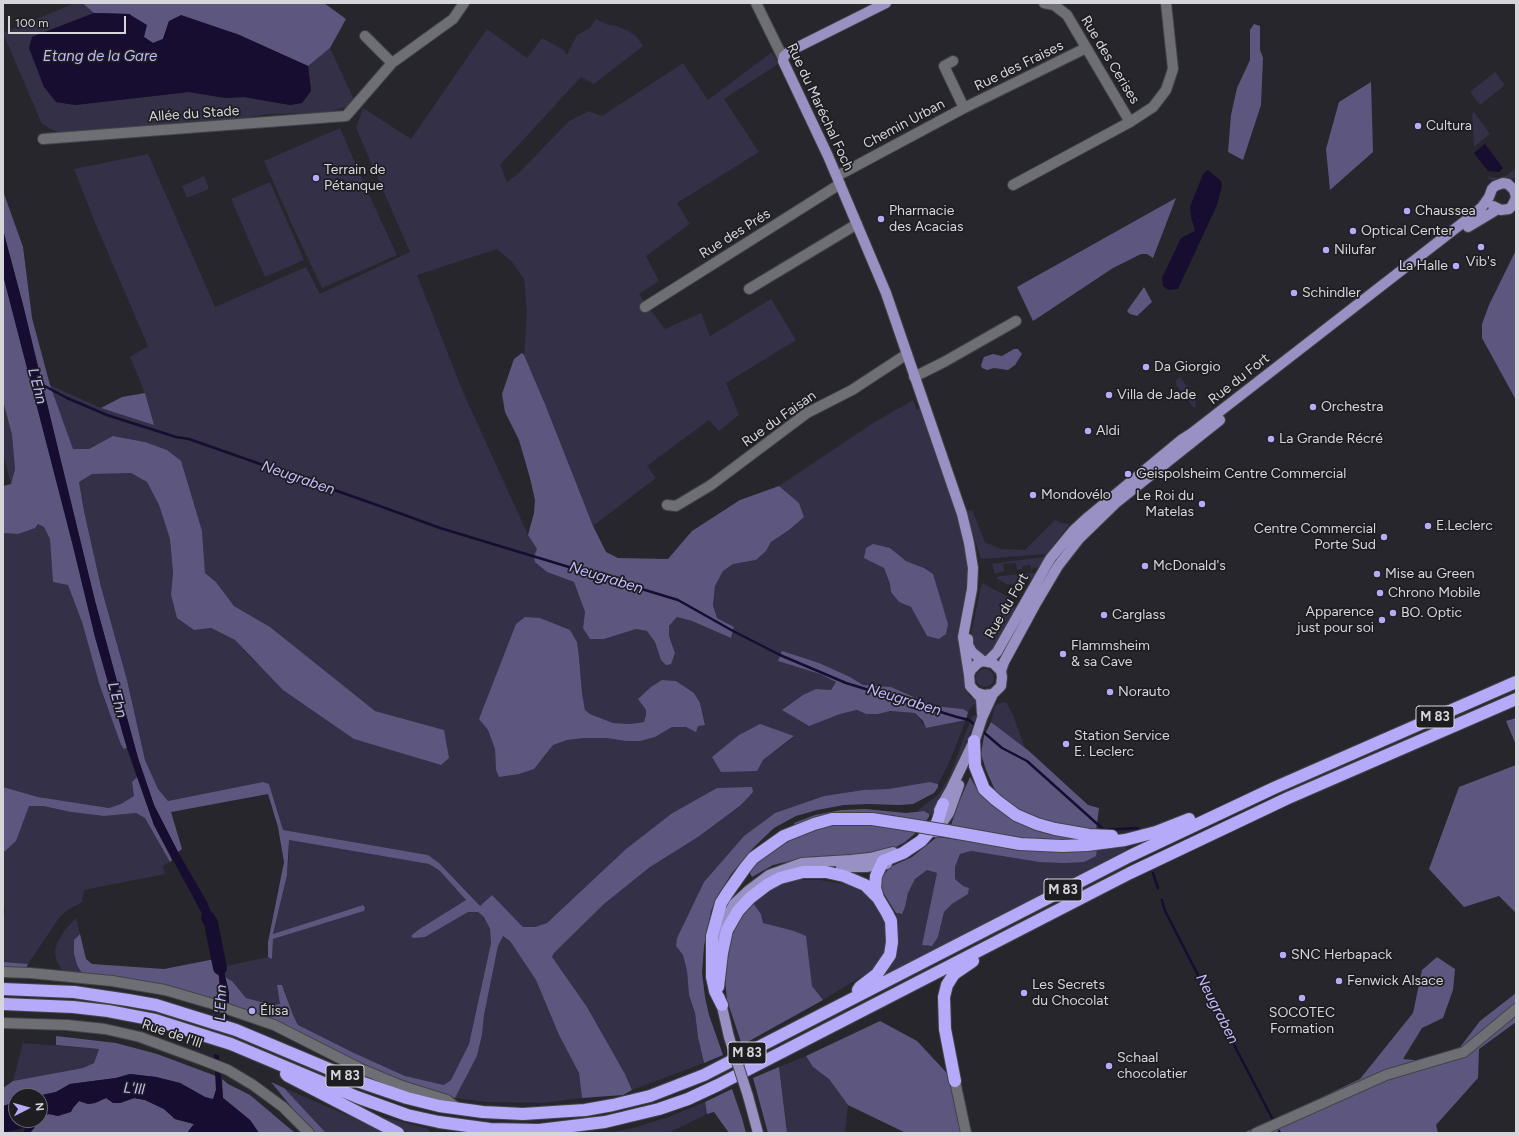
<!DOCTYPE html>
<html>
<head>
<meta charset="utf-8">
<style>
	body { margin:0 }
	#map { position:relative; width:1519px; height:1136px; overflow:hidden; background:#27262c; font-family:Figtree,sans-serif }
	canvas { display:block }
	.frame { position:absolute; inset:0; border:4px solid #d6d6da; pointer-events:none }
	.north { position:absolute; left:8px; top:1088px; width:40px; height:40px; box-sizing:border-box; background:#1d1d22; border:1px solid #67676c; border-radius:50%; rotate:84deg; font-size:11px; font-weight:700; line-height:16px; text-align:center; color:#d6d6da }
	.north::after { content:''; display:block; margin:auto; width:14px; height:18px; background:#b7abf8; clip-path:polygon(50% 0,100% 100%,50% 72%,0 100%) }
	.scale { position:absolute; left:8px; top:16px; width:118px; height:18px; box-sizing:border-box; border:2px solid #d6d6da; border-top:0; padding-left:5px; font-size:12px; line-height:14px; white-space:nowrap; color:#d6d6da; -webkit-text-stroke:3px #1d1d22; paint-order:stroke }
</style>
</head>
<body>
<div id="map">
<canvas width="1519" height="1136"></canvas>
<div class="frame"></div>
<div class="north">N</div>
<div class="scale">100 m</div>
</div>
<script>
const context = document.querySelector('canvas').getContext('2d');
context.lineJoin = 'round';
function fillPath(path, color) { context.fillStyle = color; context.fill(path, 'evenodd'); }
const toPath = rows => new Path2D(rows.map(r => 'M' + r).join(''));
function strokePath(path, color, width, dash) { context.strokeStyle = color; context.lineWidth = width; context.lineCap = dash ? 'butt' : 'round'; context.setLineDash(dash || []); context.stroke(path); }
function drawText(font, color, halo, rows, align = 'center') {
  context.font = font + ' Figtree,sans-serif'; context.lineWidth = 3.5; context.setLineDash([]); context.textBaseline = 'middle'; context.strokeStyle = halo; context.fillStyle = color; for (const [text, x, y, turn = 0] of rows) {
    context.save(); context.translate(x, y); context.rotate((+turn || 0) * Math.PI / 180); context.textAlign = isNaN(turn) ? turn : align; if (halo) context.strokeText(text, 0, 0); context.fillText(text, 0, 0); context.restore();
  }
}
fillPath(toPath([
	[75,3,81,3,94,13,32,37,56,102,75,105,189,92,226,98,244,97,290,105,302,103,311,91,308,66,330,48,356,104,326,113,269,114,224,121,84,133,57,132,42,124,3,33],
	[596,19,608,25,617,26,628,31,636,36,643,46,594,84,581,77,500,165,507,182,518,174,569,121,589,111,602,116,683,63,708,100,772,52,778,64,724,99,759,152,677,203,690,224,646,256,659,281,639,294,665,329,701,313,710,336,771,299,796,340,726,383,739,415,719,431,709,420,647,466,656,478,593,526,545,404,524,355,527,312,524,279,512,262,497,249,417,275,463,392,528,535,537,549,534,556,547,572,574,582,585,612,583,628,604,639,636,629,647,631,655,642,661,660,675,653,669,636,669,626,677,617,692,621,731,638,734,627,717,618,713,605,715,586,723,571,733,564,756,560,766,551,771,542,789,530,804,517,799,503,779,486,873,423,913,400,917,410,921,408,964,536,969,558,964,679,969,696,977,701,968,712,963,709,934,706,891,687,863,685,850,677,778,661,820,674,836,682,831,690,816,689,840,714,857,710,866,714,878,714,890,711,915,713,926,728,966,720,949,763,938,784,930,782,888,789,863,790,824,796,775,813,744,836,704,882,677,938,676,946,683,955,687,971,689,995,695,1013,698,1037,704,1063,632,1090,625,1074,587,1007,552,958,554,953,604,904,650,867,698,837,741,805,671,814,626,849,547,923,535,927,523,927,492,895,480,906,439,863,428,855,283,830,269,784,263,782,168,801,158,789,145,760,127,680,101,587,84,511,79,482,92,474,131,473,147,482,159,505,170,539,173,573,171,595,177,618,194,630,210,628,235,640,254,661,354,739,441,765,444,730,375,711,270,627,234,606,216,582,205,573,202,531,167,450,145,442,113,436,89,449,73,450,50,385,101,408,153,424,145,393,130,357,148,346,96,225,74,169,148,154,215,307,306,267,320,294,410,252,356,128,363,108,411,139,487,29,527,58,542,38,564,50,567,55,577,35,590,28],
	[890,548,906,561,924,568,927,636,911,607,899,602,891,592,890,584,884,568],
	[570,630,577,642,579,657,582,693,585,710,590,714,613,723,630,724,644,722,647,715,646,710,638,699,662,680,676,681,694,693,700,703,705,724,698,726,696,731,686,727,672,727,655,737,626,741,606,738,584,738,567,740,553,745,540,762,496,770,495,749,488,730],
	[794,737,763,760,759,765,712,757,719,752],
	[1495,72,1505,85,1480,105,1470,92],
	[1474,112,1490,134,1474,147,1472,113],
	[340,128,369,195,397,255,322,288,293,227,264,161],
	[1516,168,1516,178,1496,180,1488,179,1489,177,1499,178,1507,175],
	[204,176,209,189,187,198,182,186],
	[270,182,304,260,265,277,231,199],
	[1180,377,1195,396,1196,407,1194,408,1176,385,1176,380],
	[3,401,12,435,15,469,11,484,3,454],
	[972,510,985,542,1001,549,1025,550,1055,520,1061,523,1070,524,1047,554,981,559,966,511],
	[38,524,44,527,50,539,53,582,68,584,82,622,99,683,113,722,121,745,124,749,127,748,137,777,132,782,134,796,121,804,109,808,38,797,3,787,3,533,18,534],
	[1045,557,1039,567,1031,569,1030,565,1022,566,1022,569,1017,570,1016,563,1003,564,1004,571,995,574,992,564,1012,561],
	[1034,573,1035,573,1033,576,1029,580,1016,585,1006,584,996,578,1000,576],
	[982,583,1009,597,1014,603,1016,613,1014,620,989,655,983,657,977,654,970,638],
	'976 678a9 9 0 1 1 18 0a9 9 0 1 1-18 0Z',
	[1006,702,1013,715,1025,748,991,722,995,706,1000,703],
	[977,715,949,786,935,812,929,817,929,814,917,811,939,794,950,775,972,716],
	[28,806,43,806,71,812,104,816,136,813,145,818,170,862,163,866,165,874,84,890,82,902,66,911,59,918,28,964,3,962,3,915,5,914,5,907,3,904,3,853,16,841],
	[289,840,429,864,440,871,467,900,411,936,425,936,468,912,478,912,484,917,490,929,491,943,469,1044,451,1080,444,1085,405,1076,354,1053,298,1025,293,1015,284,989,277,985,280,1004,272,1005,246,998,232,981,225,977,223,967,268,957,272,959,273,939,364,911,362,905,273,934,287,875,289,857],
	[1127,844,1126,850,882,977,895,958,898,945,898,929,896,913,902,914,905,907,908,893,915,879,927,870,937,873,922,945,932,946,938,937,944,912,952,904,968,894,969,888,963,886,955,880,955,867,960,854,971,851,1039,862,1084,862,1097,849],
	[792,880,820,880,850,885,871,897,881,911,886,925,887,940,885,953,879,963,869,972,823,1000,812,986,810,974,808,952,771,926,763,923,761,914,753,903,767,890],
	[76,918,80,934,74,940,83,975,64,973,56,960,55,951,57,943,64,931],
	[503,936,510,941,536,980,559,1035,579,1073,582,1098,543,1103,486,1102,455,1098,477,1056,482,1035,484,1015,498,946],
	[23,1043,99,1049,94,1063,83,1068,13,1081],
	[806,1056,813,1067,829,1079,848,1105,845,1133,787,1133,779,1067],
	[284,1088,388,1133,326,1133],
	[705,1102,707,1114,668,1133,609,1133,637,1127,671,1116],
	[383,1117,429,1129,429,1133,432,1133,409,1133]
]), '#333047');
fillPath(toPath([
	[82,3,324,3,346,19,330,48,308,66,237,34,169,21,163,39,153,43,144,37,130,14,94,13],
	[1254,24,1260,26,1260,50,1263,58,1261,105,1243,160,1228,152,1231,115,1237,88,1250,60,1250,30],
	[1371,82,1373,152,1330,190,1326,149,1339,102],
	[3,191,23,247,32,318,50,385,73,449,89,449,113,436,145,442,167,450,181,461,202,531,205,573,216,582,234,606,270,627,375,711,444,730,449,758,441,765,354,739,283,690,235,640,211,628,194,630,177,618,171,595,173,573,170,539,159,505,147,482,131,473,92,474,79,482,84,511,101,587,127,680,145,760,158,789,168,801,263,782,269,784,283,830,428,855,439,863,480,906,492,895,523,927,535,927,547,923,626,849,671,814,717,788,752,787,753,792,741,805,698,837,650,867,604,904,554,953,552,957,587,1007,625,1074,632,1090,623,1095,582,1098,579,1073,559,1035,536,980,510,941,503,936,498,946,484,1015,482,1035,477,1056,455,1098,416,1087,372,1069,282,1023,253,1012,229,1005,229,993,225,977,232,981,246,998,272,1005,280,1004,277,985,282,985,293,1015,298,1025,354,1053,405,1076,444,1085,451,1080,469,1044,491,943,490,929,484,917,478,912,468,912,425,937,413,938,411,936,418,930,466,900,440,871,429,864,289,840,287,875,273,934,363,905,365,908,364,911,273,939,272,959,268,957,268,942,284,862,278,827,268,794,171,812,182,849,178,852,154,805,138,758,95,601,23,305,3,230],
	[1176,198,1153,258,1147,254,1141,254,1113,268,1033,321,1017,287],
	[1516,250,1515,356,1516,400,1482,338,1482,324,1489,305],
	[3,275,73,546,95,637,127,748,124,749,121,745,99,683,82,622,68,585,53,582,50,539,44,527,38,524,35,528,18,534,3,533,3,486,11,484,15,469,12,435,3,401],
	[1144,287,1152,302,1137,316,1130,314,1127,311],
	[1014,349,1018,349,1022,354,1015,365,1008,370,994,368,987,370,982,368,981,365,984,357,993,354,1002,356],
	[522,353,524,355,545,404,593,526,606,552,618,558,668,559,692,531,740,500,779,486,799,503,804,517,789,530,771,542,766,551,756,560,733,564,723,571,715,586,713,605,717,618,734,627,731,638,692,621,677,617,669,626,669,636,675,653,671,664,666,665,661,660,655,642,647,631,636,629,604,639,590,639,583,628,585,612,574,582,547,572,535,562,534,556,537,549,528,535,534,513,535,500,530,478,519,440,505,412,502,394,514,359],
	[145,393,154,425,101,408,122,397],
	[873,544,890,548,906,561,924,568,933,574,948,624,946,634,939,639,927,636,911,607,899,602,891,592,890,584,884,568,864,558,866,548],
	[525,617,540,618,570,630,577,642,579,657,582,693,585,710,590,714,613,723,630,724,644,722,646,715,646,710,638,699,651,687,662,680,676,681,694,693,700,703,705,725,698,726,696,732,686,727,672,727,655,737,640,741,626,741,606,738,584,738,567,740,553,745,534,769,519,774,499,777,496,770,495,749,488,730,479,719,516,624],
	[782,651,819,663,850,677,863,685,891,687,934,706,963,709,968,712,966,720,926,728,923,721,915,713,890,711,878,714,866,714,857,710,840,714,809,726,782,710,803,695,816,689,831,690,836,682,820,674,778,661],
	[1516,718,1516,745,1506,721],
	[991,722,1029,751,1088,805,1099,808,1096,831,1082,831,1042,819,1022,812,1008,804,995,790,986,770,981,754,984,736],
	[760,724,794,736,763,760,757,771,721,772,712,757,739,735],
	[1516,765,1516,913,1499,896,1464,907,1429,869,1459,787],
	[137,777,154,825,172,860,170,862,145,818,136,813,104,816,71,812,43,806,29,806,16,841,3,853,3,787,38,797,109,808,121,804,134,796,132,782],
	[970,777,977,789,984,797,1074,837,1073,841,1038,842,951,825,959,802],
	[930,782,938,784,938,787,934,793,913,804,899,805,868,804,844,805,817,810,796,816,774,828,754,847,732,873,718,895,711,911,704,946,702,973,705,997,709,1015,723,1055,704,1063,698,1037,695,1013,689,995,687,971,683,955,676,946,677,938,704,882,744,836,775,813,824,796,863,790,888,789],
	[865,809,906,813,924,811,929,814,929,817,925,822,796,826,794,823,815,815,841,810],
	[876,822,918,831,905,842,887,852,870,855,822,856,798,859,773,865,752,877,748,870,756,861,774,848,798,835,821,825],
	[937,837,983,843,1097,849,1096,856,1084,862,1064,863,1039,862,971,851,960,854,955,867,955,879,963,886,969,888,968,894,952,904,944,912,938,937,932,946,922,945,937,873,927,870,915,879,908,893,905,907,902,914,896,913,881,889,882,877,890,867,912,857],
	[753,903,761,914,763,923,794,931,806,936,812,986,823,1000,742,1045,727,1000,724,970,728,948,736,924,745,911],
	[80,934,86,959,92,964,164,969,215,959,219,977,221,1001,201,996,83,975,77,965,74,953,74,940],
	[1437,957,1455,969,1453,990,1443,1018,1422,1028,1403,1059,1448,1063,1480,1021,1516,993,1516,1022,1479,1049,1478,1078,1436,1125,1438,1133,1243,1133,1276,1119,1360,1079,1413,1013,1422,970],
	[3,962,28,964,25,970,3,970],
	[880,1021,917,1041,958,1085,967,1133,906,1133,848,1105,829,1079,813,1067,806,1056],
	[56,1036,116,1043,157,1054,216,1076,216,1090,213,1100,205,1097,180,1083,156,1077,130,1074,116,1078,70,1084,56,1092,37,1096,16,1096,16,1102,3,1106,3,1088,13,1081,83,1068,94,1063,99,1049,56,1045],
	[779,1067,787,1133,768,1133,753,1078],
	[222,1079,228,1084,250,1095,295,1133,259,1133,250,1120,223,1098],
	[271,1082,284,1088,326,1133,316,1133,302,1120],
	[732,1089,742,1118,746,1133,729,1133,714,1112,707,1114,705,1102],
	[106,1098,120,1103,134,1098,145,1100,164,1109,175,1119,194,1124,187,1133,30,1133,38,1123,38,1120,40,1120,40,1117,49,1114,58,1116,72,1108,79,1101,88,1104,95,1103]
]), '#5d5780');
fillPath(toPath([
	[94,13,129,14,147,25,144,37,153,43,163,39,169,21,181,15,237,34,308,66,311,91,302,103,290,105,244,97,226,98,189,92,75,105,56,102,44,87,29,48,32,37],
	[1485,144,1503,168,1499,172,1488,171,1474,153],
	[1208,170,1221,181,1222,186,1217,205,1178,289,1168,290,1163,286,1162,278,1181,238,1195,231,1191,217,1190,207,1203,174],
	[3,230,23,305,95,601,138,758,154,805,178,852,207,902,215,923,218,936,211,937,205,919,154,825,127,748,95,637,73,546,3,275],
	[219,949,229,993,229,1005,228,1018,219,1056,223,1098,250,1120,259,1133,187,1133,194,1124,175,1119,164,1109,145,1100,134,1098,120,1103,113,1103,106,1098,95,1103,88,1104,79,1101,73,1108,71,1112,58,1116,49,1114,40,1117,40,1096,37,1096,56,1092,70,1084,116,1078,130,1074,156,1077,180,1083,205,1097,213,1099,216,1090,214,1055,221,1015,221,1001,219,977,213,950],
	[16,1102,16,1120,38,1120,38,1123,30,1133,24,1133,24,1128,3,1133,3,1106]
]), '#160d30');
fillPath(toPath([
	[219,1015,230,1019,221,1056,212,1053]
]), '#27262c');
strokePath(toPath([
	[39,383,67,398,107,415,176,437,189,439,377,505,440,528,678,600,733,631,780,655,846,683,957,717,969,720,976,726],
	[981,730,1002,748,1027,761,1104,830,1138,828,1139,832],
	[1153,873,1158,888],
	[1162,900,1165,911,1272,1118],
	[1279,1131,1280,1133]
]), '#160d30', 2.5);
strokePath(toPath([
	[208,918,211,923,220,968]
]), '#160d30', 14);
const minor = toPath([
	[756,3,783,58],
	[1044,3,1054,5,1067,15,1130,122],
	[365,36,392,63],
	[953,61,944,66,964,108],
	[43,139,346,116,392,63,453,19,464,3],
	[837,176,964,108,1086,48],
	[1013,185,1130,122,1153,107,1166,90,1173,69,1166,3],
	[749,289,857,224],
	[645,307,840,184],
	[914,377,944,362,1016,321],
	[667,505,676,506,711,485,807,413,852,390,907,354],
	[3,972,30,973,112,981,165,990,213,1004,274,1025,359,1068,402,1086,447,1100,458,1109],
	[3,1023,67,1025,105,1029,140,1037,200,1059,228,1070,253,1085,283,1107,309,1133],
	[955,1081,966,1133],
	[1256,1133,1386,1075,1464,1052,1516,1009]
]);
const major = toPath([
	[886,3,790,51,784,56,783,61,828,156,886,293,962,514,969,543,973,568,972,589,963,637,969,675],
	[1493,206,1501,210,1509,209,1512,206,1516,198],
	[1468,227,1498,209],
	[968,639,968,645,972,652,983,661],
	[988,661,997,652,1050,559,1073,531,1088,517,1181,440,1192,433,1474,214,1482,207,1489,197,1492,189,1495,186,1503,183,1508,184,1514,190,1516,197],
	[1001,671,1004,662,1035,605,1058,566,1079,539,1117,502,1220,420],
	[978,693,983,695,993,694,1001,686,1002,677,1001,671,993,663,983,661,978,663,971,670,969,675,970,686,981,698,982,714],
	[973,746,982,718,993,694],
	[939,810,951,789,974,741],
	[936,832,949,813,959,785],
	[841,867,866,867,887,864],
	[717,956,721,929,726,918,734,904,749,890,769,875,802,863,851,860,870,858,893,852],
	[720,998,729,1037],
	[748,1096,758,1133]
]);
const highway = toPath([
	[974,741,975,766,984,789,996,800,1016,815,1037,824,1055,829,1089,835,1112,836],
	[947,831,1020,844,1062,846,1087,845,1125,840,1156,832,1189,819],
	[878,898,875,888,876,876,883,861,903,853,921,841,937,823,943,804],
	[718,987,722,953,727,930,738,911,750,898,767,885,780,878,803,872,826,872,844,876,865,885,878,898,887,913,891,921,892,942,890,955,877,974,860,987,858,990],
	[3,989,74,992,128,1000,156,1005,236,1030,360,1082,407,1098,439,1106,483,1112,523,1114,585,1110,613,1105,650,1096,704,1075,1130,856,1274,788,1516,682],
	[3,1004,73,1007,108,1011,155,1020,231,1044,357,1097,407,1115,439,1122,490,1129,539,1130,605,1122,659,1109,688,1099,718,1085,1130,873,1288,798,1516,699],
	[722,1005,715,991,712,977,712,936,721,903,728,892,745,868,753,858,784,836,814,824,832,819,872,819,917,826],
	[286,1074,288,1076,398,1133],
	[955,1081,945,1029,944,997,947,985,954,974,973,961]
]);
strokePath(minor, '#434347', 12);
strokePath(major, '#434347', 12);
strokePath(highway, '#434347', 14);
strokePath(minor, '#6e6e75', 10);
strokePath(major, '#9991c4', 10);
strokePath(highway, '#b5a9f9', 12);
const majorBridge = toPath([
	[729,1037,748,1096]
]);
const highwayBridge = toPath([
	[917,826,947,831]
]);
strokePath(majorBridge, '#434347', 12, []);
strokePath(highwayBridge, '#434347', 14, []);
strokePath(majorBridge, '#9991c4', 10);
strokePath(highwayBridge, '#b5a9f9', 12);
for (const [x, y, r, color] of [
	[1418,126,4,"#b7abf8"],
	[316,178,4,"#b7abf8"],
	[1407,211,4,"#b7abf8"],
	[881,219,4,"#b7abf8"],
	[1353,231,4,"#b7abf8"],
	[1481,247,4,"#b7abf8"],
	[1326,250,4,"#b7abf8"],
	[1456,266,4,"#b7abf8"],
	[1294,293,4,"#b7abf8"],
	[1146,367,4,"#b7abf8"],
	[1109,395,4,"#b7abf8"],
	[1313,407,4,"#b7abf8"],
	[1088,431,4,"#b7abf8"],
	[1271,439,4,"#b7abf8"],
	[1128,474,4,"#b7abf8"],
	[1033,495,4,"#b7abf8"],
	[1202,504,4,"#b7abf8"],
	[1428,526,4,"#b7abf8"],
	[1384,537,4,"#b7abf8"],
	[1145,566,4,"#b7abf8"],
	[1377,574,4,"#b7abf8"],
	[1380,593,4,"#b7abf8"],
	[1393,613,4,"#b7abf8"],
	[1104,615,4,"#b7abf8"],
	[1382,620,4,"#b7abf8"],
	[1063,654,4,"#b7abf8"],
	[1110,692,4,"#b7abf8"],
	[1066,744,4,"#b7abf8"],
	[1283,955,4,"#b7abf8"],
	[1339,981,4,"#b7abf8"],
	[1024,993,4,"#b7abf8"],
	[1302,998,4,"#b7abf8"],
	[252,1011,4,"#b7abf8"],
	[1109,1066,4,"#b7abf8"]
]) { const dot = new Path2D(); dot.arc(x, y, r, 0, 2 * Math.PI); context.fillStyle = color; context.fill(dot); strokePath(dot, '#1d1d22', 1.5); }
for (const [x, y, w] of [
	[1435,717,38],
	[1063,890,38],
	[747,1053,38],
	[345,1076,38]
]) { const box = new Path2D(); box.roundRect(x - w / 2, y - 11, w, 22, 3); context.fillStyle = '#1d1d22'; context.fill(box); strokePath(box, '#d6d6da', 1); }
drawText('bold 13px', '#d6d6da', null, [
	["M 83",1435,717],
	["M 83",1063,890],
	["M 83",747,1053],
	["M 83",345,1076]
]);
drawText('14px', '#d6d6da', '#1d1d22', [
	["Rue des Cerises",1110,60,59],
	["Rue des Fraises",1019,66,-26],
	["Rue du Maréchal Foch",820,107,65],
	["Allée du Stade",194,114,-4],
	["Chemin Urban",904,124,-28],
	["Rue des Prés",735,234,-32],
	["Rue du Fort",1239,379,-38],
	["Rue du Faisan",779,419,-35],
	["Rue du Fort",1007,606,-60],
	["Rue de l'Ill",172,1034,19]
]);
drawText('14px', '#d6d6da', '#1d1d22', [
	["Cultura",1426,126],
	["Terrain de",324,170],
	["Pétanque",324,186],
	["Pharmacie",889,211],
	["des Acacias",889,227],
	["Chaussea",1415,211],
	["Optical Center",1361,231],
	["Nilufar",1334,250],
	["Vib's",1481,262,"center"],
	["La Halle",1448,266,"right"],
	["Schindler",1302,293],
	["Da Giorgio",1154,367],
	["Villa de Jade",1117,395],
	["Orchestra",1321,407],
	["Aldi",1096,431],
	["La Grande Récré",1279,439],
	["Geispolsheim Centre Commercial",1136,474],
	["Mondovélo",1041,495],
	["Le Roi du",1194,496,"right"],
	["Matelas",1194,512,"right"],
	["E.Leclerc",1436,526],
	["Centre Commercial",1376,529,"right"],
	["Porte Sud",1376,545,"right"],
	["McDonald's",1153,566],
	["Mise au Green",1385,574],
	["Chrono Mobile",1388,593],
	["Apparence",1374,612,"right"],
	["just pour soi",1374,628,"right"],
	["BO. Optic",1401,613],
	["Carglass",1112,615],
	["Flammsheim",1071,646],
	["& sa Cave",1071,662],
	["Norauto",1118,692],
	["Station Service",1074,736],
	["E. Leclerc",1074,752],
	["SNC Herbapack",1291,955],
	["Fenwick Alsace",1347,981],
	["Les Secrets",1032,985],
	["du Chocolat",1032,1001],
	["Élisa",260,1011],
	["SOCOTEC",1302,1013,"center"],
	["Formation",1302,1029,"center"],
	["Schaal",1117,1058],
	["chocolatier",1117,1074]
], 'left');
drawText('italic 15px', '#c3bafe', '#1d1d22', [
	["Etang de la Gare",100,57],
	["L'Ehn",37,386,75],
	["Neugraben",298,478,19],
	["Neugraben",606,578,17],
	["L'Ehn",117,700,74],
	["Neugraben",904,700,17],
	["L'Ehn",221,1003,-88],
	["Neugraben",1217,1009,63],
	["L'Ill",134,1089,5]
]);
</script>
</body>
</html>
